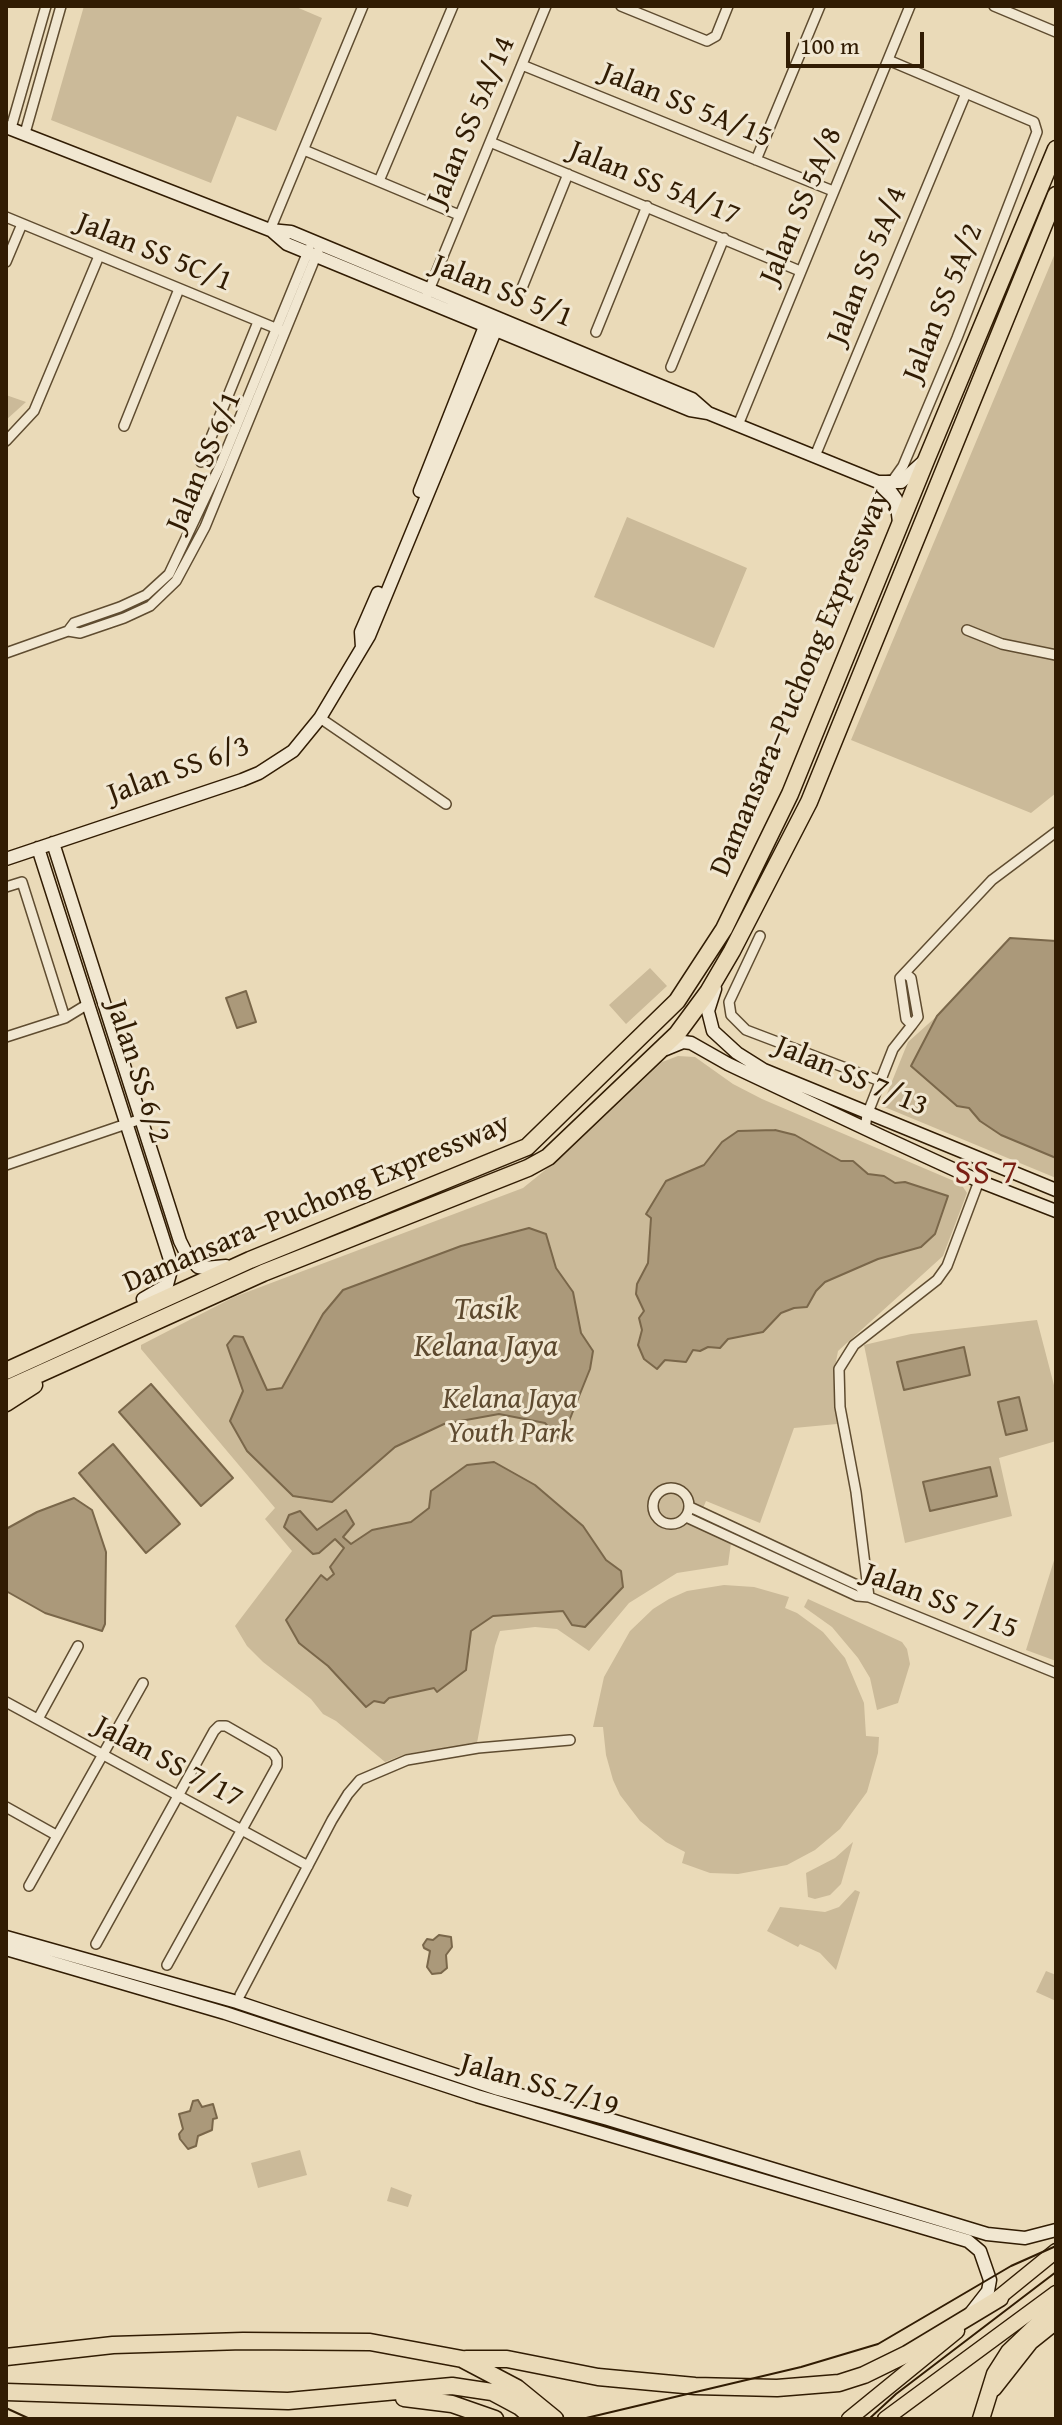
<!DOCTYPE html>
<html>
<head>
<meta charset="utf-8">
<style>
	body { margin:0 }
	#map { position:relative; width:1062px; height:2425px; overflow:hidden; background:#eadab8; font-family:"Gentium Book Plus",serif }
	canvas { display:block }
	.frame { position:absolute; inset:0; border:8px solid #311c03; pointer-events:none }
	.scale { position:absolute; left:786px; top:32px; width:138px; height:36px; box-sizing:border-box; border:4px solid #311c03; border-top:0; padding-left:10px; font-size:24px; line-height:28px; white-space:nowrap; color:#311c03; -webkit-text-stroke:6px #f1e7d1; paint-order:stroke }
</style>
</head>
<body>
<div id="map">
<canvas width="1062" height="2425"></canvas>
<div class="frame"></div>
<div class="scale">100 m</div>
</div>
<script>
const context = document.querySelector('canvas').getContext('2d');
context.lineJoin = 'round';
function fillPath(path, color) { context.fillStyle = color; context.fill(path, 'evenodd'); }
const toPath = rows => new Path2D(rows.map(r => 'M' + r).join(''));
function strokePath(path, color, width, dash) { context.strokeStyle = color; context.lineWidth = width; context.lineCap = dash ? 'butt' : 'round'; context.setLineDash(dash || []); context.stroke(path); }
function drawText(font, color, halo, rows, align = 'center') {
  context.font = font + ' "Gentium Book Plus",serif'; context.lineWidth = 6; context.setLineDash([]); context.textBaseline = 'middle'; context.strokeStyle = halo; context.fillStyle = color; for (const [text, x, y, turn = 0] of rows) {
    context.save(); context.translate(x, y); context.rotate((+turn || 0) * Math.PI / 180); context.textAlign = isNaN(turn) ? turn : align; if (halo) context.strokeText(text, 0, 0); context.fillText(text, 0, 0); context.restore();
  }
}
fillPath(toPath([
	[84,6,294,6,322,18,276,131,237,116,211,183,51,120],
	[1056,251,1056,793,1031,813,851,740],
	[6,395,26,402,6,420],
	[627,517,747,568,714,648,594,597],
	[1010,938,1056,941,1056,1178,882,1106,908,1042,937,1016],
	[650,968,667,986,626,1024,609,1005],
	[678,1056,695,1057,733,1084,762,1099,961,1184,967,1193,943,1256,838,1351,835,1367,837,1424,794,1428,760,1523,706,1501,696,1525,724,1535,731,1543,728,1565,677,1573,629,1603,589,1651,557,1629,535,1627,500,1631,495,1646,477,1743,406,1754,385,1762,336,1721,323,1714,311,1699,263,1662,247,1646,235,1626,292,1551,265,1519,275,1508,141,1349,141,1345,234,1297,523,1188,565,1154,662,1062],
	[1037,1320,1056,1393,1056,1441,999,1458,1012,1516,905,1543,864,1345,911,1334],
	[1056,1554,1056,1661,1026,1650],
	[724,1585,754,1587,789,1597,785,1608,797,1613,823,1632,845,1658,864,1703,866,1736,879,1737,878,1753,867,1792,840,1829,815,1850,787,1865,738,1874,710,1873,682,1863,685,1852,666,1842,640,1821,620,1795,613,1780,606,1755,603,1727,593,1727,604,1677,630,1631,653,1609,669,1599,687,1591],
	[808,1599,902,1642,907,1649,910,1664,898,1703,877,1710,870,1678,858,1658,832,1627,804,1607],
	[853,1842,841,1884,830,1895,815,1899,808,1897,806,1873,835,1858],
	[855,1890,860,1892,836,1970,820,1953,800,1944,798,1947,767,1931,780,1907,825,1912,839,1907],
	[1046,1971,1056,1975,1056,2001,1036,1992],
	[300,2150,307,2175,258,2188,251,2163],
	[391,2187,412,2195,408,2207,387,2201]
]), '#cbba99');
const water = toPath([
	[1010,938,1056,941,1056,1158,1001,1135,980,1121,969,1108,957,1106,911,1066,937,1016,1010,938],
	[246,991,256,1022,237,1028,226,998,246,991],
	[775,1130,795,1135,841,1161,853,1161,868,1174,884,1176,895,1183,905,1182,948,1196,935,1234,921,1247,878,1259,825,1282,816,1291,807,1307,794,1308,781,1313,763,1332,728,1339,720,1348,708,1347,700,1351,693,1350,686,1362,665,1360,657,1369,644,1359,638,1345,642,1330,639,1318,644,1311,636,1294,637,1284,648,1263,651,1218,646,1214,666,1181,704,1165,722,1142,738,1131,775,1130],
	[529,1228,546,1234,556,1268,573,1292,581,1333,593,1351,590,1369,561,1441,545,1423,499,1414,444,1424,395,1447,332,1502,293,1496,247,1451,230,1421,243,1391,227,1345,234,1336,243,1337,267,1390,282,1388,323,1314,343,1290,461,1246,529,1228],
	[964,1347,970,1375,904,1390,897,1362,964,1347],
	[151,1384,233,1478,201,1506,119,1412,151,1384],
	[1019,1397,1027,1430,1006,1435,998,1402,1019,1397],
	[113,1444,180,1524,146,1553,79,1473,113,1444],
	[494,1462,535,1485,583,1526,606,1560,621,1571,623,1587,585,1627,572,1625,563,1611,493,1616,471,1631,466,1670,437,1692,434,1688,389,1698,384,1703,374,1701,366,1707,328,1666,299,1643,286,1620,321,1575,327,1580,334,1574,330,1567,344,1548,335,1539,319,1553,313,1554,284,1527,289,1515,300,1511,317,1530,346,1510,354,1524,343,1537,351,1544,372,1530,411,1522,429,1508,431,1491,467,1465,494,1462],
	[990,1467,997,1496,930,1511,923,1482,990,1467],
	[74,1498,92,1510,106,1552,105,1624,102,1631,45,1613,6,1591,6,1529,37,1512,74,1498],
	[439,1935,451,1937,452,1947,446,1955,447,1968,441,1973,432,1974,427,1967,430,1951,424,1948,423,1945,427,1939,433,1940,439,1935],
	[198,2100,202,2107,213,2104,217,2118,213,2119,212,2130,198,2136,196,2146,188,2149,180,2139,179,2134,183,2129,179,2114,190,2111,193,2101,198,2100]
]);
fillPath(water, '#ab997a');
strokePath(water, '#7a674a', 2);
const street = toPath([
	[621,6,707,41,716,36,728,6],
	[994,6,1056,32],
	[522,65,833,191],
	[11,128,46,6],
	[25,133,61,6],
	[490,142,800,271],
	[304,150,459,215],
	[756,160,820,6],
	[379,181,453,6],
	[6,217,280,330],
	[270,230,363,6],
	[6,262,22,224],
	[427,295,546,6],
	[518,298,568,174],
	[596,332,647,206],
	[671,367,724,238],
	[738,425,910,6],
	[124,426,179,289],
	[6,441,34,411,99,256],
	[815,456,966,93],
	[201,462,258,322],
	[887,481,893,480,903,466,957,338,1037,132,1034,122,888,60],
	[967,630,1002,644,1056,655],
	[68,631,74,623,120,607,146,595,169,574,220,466,309,249],
	[6,653,68,631,80,633,124,618,150,606,176,581,205,527,318,251],
	[320,718,446,804],
	[6,887,22,882,65,1018],
	[760,936,729,1002,731,1015,746,1030,880,1081],
	[905,973,911,978,918,1017,912,1025,906,1019,900,978,992,880,1056,832],
	[6,1037,65,1018,88,1004],
	[865,1129,867,1115,893,1049,912,1025],
	[6,1165,141,1119],
	'653 1506a18 18 0 1 1 36 0a18 18 0 1 1-36 0Z',
	[690,1507,859,1586,869,1597],
	[686,1517,857,1596,869,1597,1056,1673],
	[869,1597,856,1492,840,1407,839,1369,854,1345,937,1280,947,1266,979,1181],
	[6,1702,308,1866],
	[38,1719,78,1646],
	[6,1807,56,1835],
	[29,1886,143,1683],
	[96,1944,214,1731,219,1726,226,1726,273,1753,277,1759,277,1766,167,1965],
	[240,1995,332,1820,348,1794,360,1780,407,1760,478,1748,570,1740]
]);
const secondary = toPath([
	[6,127,270,230,291,232,692,399,708,413],
	[272,231,287,244,690,410,708,413,878,482,891,492,896,499,899,522],
	[878,482,901,482,923,462],
	[420,491,488,319],
	[362,647,361,632,378,593],
	[53,843,180,1241,187,1255,198,1267,205,1268,226,1266],
	[38,848,172,1266,167,1285,143,1299],
	[6,859,242,780,259,773,293,751,320,718,369,636,500,319],
	[715,989,708,1011,713,1031,737,1053,764,1070,1056,1190],
	[666,1049,683,1042,691,1043,728,1064,881,1136,979,1181,1056,1211],
	[6,1937,237,2002,498,2089,608,2119,987,2234,1025,2238,1056,2230],
	[6,1949,225,2013,477,2096,968,2241,980,2251,990,2280,988,2291,970,2314]
]);
const primary = toPath([
	[992,2303,1056,2251],
	[994,2389,1031,2342,1056,2322],
	[849,2419,957,2331],
	[885,2419,1056,2293]
]);
const highway = toPath([
	[6,1371,250,1260,527,1147,677,1001,724,929,790,794,927,458,1056,149],
	[6,1389,263,1273,528,1168,548,1157,677,1034,708,992,732,951,809,802,1056,195],
	[6,1403,34,1385],
	[6,2357,113,2345,243,2341,370,2342,462,2359,517,2388,555,2419],
	[466,2359,507,2359,598,2377,695,2386,777,2388,839,2383,864,2375,907,2354,1000,2298],
	[6,2392,288,2401,452,2386,492,2392,520,2407,534,2419],
	[404,2398,452,2404,495,2419],
	[981,2419,995,2374,1009,2352,1056,2307]
]);
strokePath(street, '#5f4c30', 12);
strokePath(secondary, '#311c03', 15);
strokePath(primary, '#311c03', 17);
strokePath(highway, '#311c03', 19);
strokePath(street, '#f1e7d1', 9);
strokePath(secondary, '#f1e7d1', 12);
strokePath(primary, '#eadab8', 14);
strokePath(highway, '#eadab8', 16);
strokePath(toPath([
	[6,2408,30,2419],
	[582,2419,801,2367,878,2344,1011,2266,1056,2246],
	[869,2419,896,2394,1056,2272]
]), '#311c03', 2);
drawText('30px', '#311c03', '#f1e7d1', [
	["Jalan SS 5A/15",686,106,22],
	["Jalan SS 5A/14",472,122,-67],
	["Jalan SS 5A/17",654,184,22],
	["Jalan SS 5A/8",802,206,-67],
	["Jalan SS 5C/1",154,253,22],
	["Jalan SS 5A/4",868,266,-68],
	["Jalan SS 5/1",502,292,22],
	["Jalan SS 5A/2",944,303,-68],
	["Jalan SS 6/1",205,462,-67],
	["Damansara–Puchong Expressway",801,683,-67],
	["Jalan SS 6/3",179,771,-20],
	["Jalan SS 6/2",137,1072,72],
	["Jalan SS 7/13",851,1077,23],
	["Damansara–Puchong Expressway",317,1204,-23],
	["Jalan SS 7/15",940,1602,21],
	["Jalan SS 7/17",168,1763,28],
	["Jalan SS 7/19",539,2086,16]
]);
drawText('italic 30px', '#5f4b30', '#f1e7d1', [
	["Kelana Jaya",510,1400],
	["Youth Park",510,1434]
]);
drawText('italic 32px', '#5c482d', '#f1e7d1', [
	["Tasik",486,1311],
	["Kelana Jaya",486,1348]
]);
context.letterSpacing = '2px';
drawText('34px', '#7a1f14', '#f1e7d1', [
	["SS 7",987,1174]
]);
context.letterSpacing = '0px';
</script>
</body>
</html>
